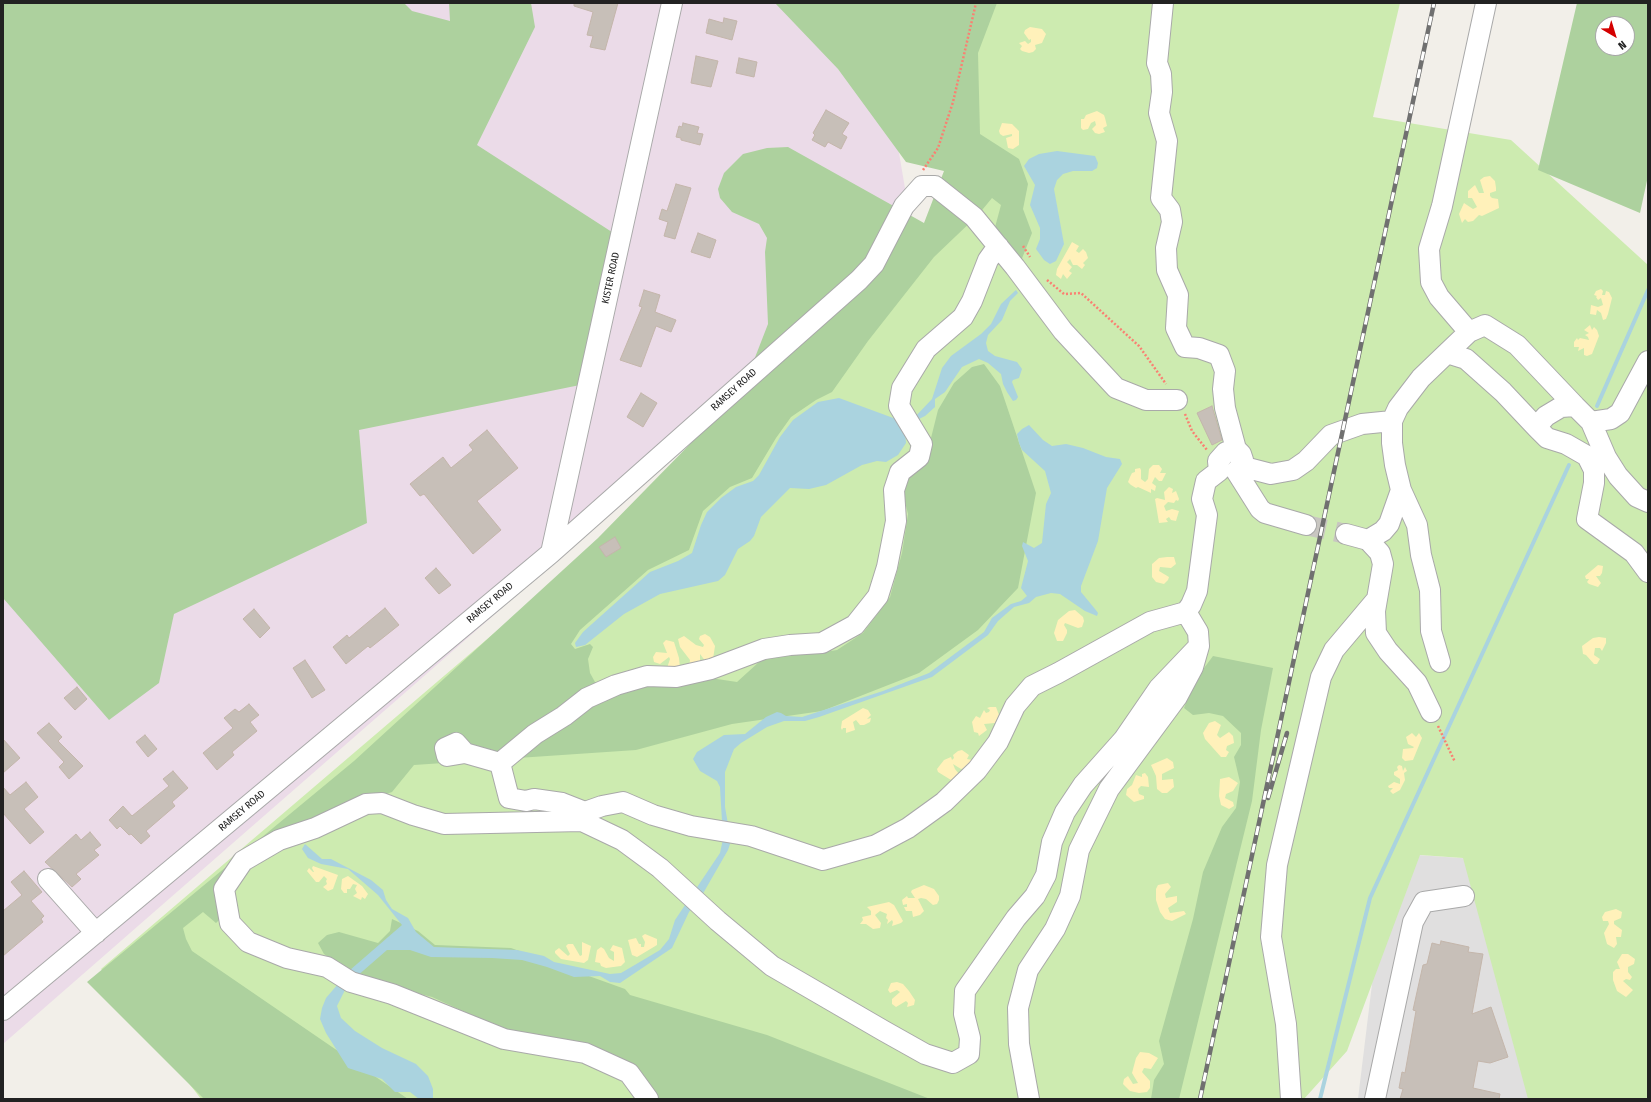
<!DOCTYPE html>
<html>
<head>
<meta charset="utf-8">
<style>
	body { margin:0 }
	#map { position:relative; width:1651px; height:1102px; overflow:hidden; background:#f2efe9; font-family:"Fira Sans Condensed",sans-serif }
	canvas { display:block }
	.frame { position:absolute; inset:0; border:4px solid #222; pointer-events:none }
	.north { position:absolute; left:1595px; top:16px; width:40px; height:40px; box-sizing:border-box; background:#fff; border:1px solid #a7a7a7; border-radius:50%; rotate:142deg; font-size:11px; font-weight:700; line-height:16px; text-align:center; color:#222 }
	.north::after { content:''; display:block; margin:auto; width:14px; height:18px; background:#d40000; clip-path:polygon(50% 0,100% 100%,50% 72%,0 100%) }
</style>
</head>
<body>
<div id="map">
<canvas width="1651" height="1102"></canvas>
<div class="frame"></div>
<div class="north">N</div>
</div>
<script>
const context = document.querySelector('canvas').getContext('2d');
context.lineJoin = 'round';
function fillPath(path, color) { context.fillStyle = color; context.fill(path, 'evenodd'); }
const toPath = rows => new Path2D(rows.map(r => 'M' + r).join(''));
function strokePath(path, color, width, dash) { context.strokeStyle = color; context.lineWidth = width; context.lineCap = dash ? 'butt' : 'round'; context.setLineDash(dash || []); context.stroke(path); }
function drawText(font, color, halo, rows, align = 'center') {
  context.font = font + ' "Fira Sans Condensed",sans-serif'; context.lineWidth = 3.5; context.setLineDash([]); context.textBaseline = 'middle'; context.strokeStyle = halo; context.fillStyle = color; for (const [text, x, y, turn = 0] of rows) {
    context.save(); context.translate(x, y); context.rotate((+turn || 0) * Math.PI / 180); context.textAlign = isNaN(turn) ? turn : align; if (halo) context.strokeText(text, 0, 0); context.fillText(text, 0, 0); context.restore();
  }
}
fillPath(toPath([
	[1388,853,1475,859,1536,1099,1358,1099]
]), '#e0dfdf');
fillPath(toPath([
	[3,3,817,3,890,100,915,247,3,1044]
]), '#ebdbe8');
fillPath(toPath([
	[979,3,1400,3,1373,117,1511,140,1648,265,1648,1099,1528,1099,1463,858,1420,855,1347,1051,1304,1099,201,1099,101,969,877,306,930,254]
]), '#cdebb0');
fillPath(toPath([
	[3,3,404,3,412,11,450,21,449,3,531,3,535,27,477,145,615,234,580,385,359,430,367,523,174,614,159,683,109,720,3,598],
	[775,3,997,3,978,53,980,134,1019,159,1028,184,1023,209,1032,233,1021,261,994,231,1001,205,992,198,978,215,934,257,868,341,832,392,816,400,791,417,776,438,752,478,730,487,703,511,689,550,648,570,580,630,571,644,575,649,590,644,593,647,588,659,590,673,595,682,612,688,697,676,737,682,770,652,795,647,813,654,837,650,863,633,890,597,902,553,908,514,900,482,926,458,938,410,954,383,972,367,984,364,1000,386,1036,493,1018,588,978,630,919,673,822,711,732,724,636,750,414,765,392,792,361,803,245,866,221,918,216,923,203,912,183,928,186,939,192,951,408,1099,204,1099,87,982,354,761,598,538,742,391,768,324,765,252,767,238,759,224,732,212,720,198,718,189,724,173,743,154,767,148,788,147,924,223,944,171,906,162,838,69],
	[1577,3,1648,3,1648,176,1640,213,1538,170],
	[1603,24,1627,24,1627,48,1603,48],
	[1213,656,1273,668,1261,730,1252,801,1179,1099,1151,1099,1154,1080,1164,1064,1159,1041,1193,919,1203,872,1222,827,1236,808,1240,782,1234,757,1241,745,1241,733,1223,716,1209,713,1193,715,1184,708,1193,683],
	[392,919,418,931,435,945,511,948,625,989,630,995,767,1035,930,1099,652,1099,642,1084,507,1031,432,997,359,978,324,954,318,943,327,935,339,932,378,943,390,931]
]), '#add19e');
fillPath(toPath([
	[1030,27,1042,29,1046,34,1042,43,1035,45,1036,49,1033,52,1029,53,1022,51,1020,49,1022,46,1019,43,1025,41,1028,44,1031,42,1031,39,1029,40,1024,33,1025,30],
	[1097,111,1104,115,1105,118,1107,126,1103,128,1105,132,1099,134,1095,133,1092,129,1096,125,1095,121,1091,123,1088,129,1083,130,1081,128,1081,119,1084,119,1086,115],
	[1002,123,1012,124,1019,131,1019,145,1013,149,1008,148,1006,138,1012,136,1012,134,1003,136,1000,134,999,131],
	[1490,176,1495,181,1496,188,1496,191,1490,193,1490,196,1492,198,1498,199,1499,208,1482,216,1479,215,1473,221,1468,222,1465,219,1462,223,1459,214,1464,203,1473,209,1477,207,1472,198,1468,198,1468,191,1475,185,1479,193,1484,193,1480,180,1484,177],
	[1072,242,1079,246,1076,251,1079,253,1083,249,1086,252,1088,258,1083,263,1085,265,1082,269,1077,265,1073,265,1070,259,1067,262,1072,267,1069,271,1072,273,1067,279,1063,274,1061,279,1056,275,1057,269],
	[1601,289,1603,291,1602,295,1605,295,1606,291,1609,292,1612,298,1608,314,1606,319,1603,320,1601,313,1597,310,1596,315,1590,314,1591,305,1598,307,1603,305,1601,298,1598,300,1596,297,1597,296,1594,295,1596,291],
	[1590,325,1592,330,1594,327,1597,330,1599,336,1592,354,1587,356,1584,355,1584,348,1578,351,1579,347,1574,347,1574,342,1577,338,1578,340,1580,338,1589,340,1588,337,1585,335,1589,333,1584,330],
	[1153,465,1159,465,1162,469,1160,473,1166,473,1162,481,1159,481,1155,477,1152,483,1156,486,1155,491,1151,489,1151,493,1138,487,1136,488,1131,485,1128,482,1130,477,1132,473,1135,472,1135,469,1140,468,1141,470,1141,479,1145,482,1148,479,1149,469],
	[1169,487,1173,489,1172,493,1176,491,1179,499,1178,501,1176,500,1174,503,1168,502,1164,506,1166,511,1172,509,1179,511,1176,521,1171,520,1169,517,1166,519,1168,522,1159,523,1155,499,1157,498,1165,500,1164,492],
	[1167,557,1174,557,1176,564,1171,568,1160,567,1159,571,1169,577,1168,580,1164,584,1156,582,1152,577,1152,564,1159,558],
	[1598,565,1603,566,1602,573,1600,576,1596,576,1601,583,1598,587,1589,584,1587,582,1589,579,1586,579,1585,576],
	[1075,610,1083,617,1084,621,1082,627,1078,628,1065,623,1064,625,1067,630,1067,633,1063,641,1057,641,1054,633,1058,620,1069,611],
	[705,634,710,637,715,646,713,659,706,662,700,654,700,662,689,667,690,660,680,647,678,639,684,636,696,645,703,647,704,645,699,639,700,636],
	[1599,637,1606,638,1606,643,1602,651,1600,648,1595,648,1594,655,1600,659,1597,664,1594,664,1586,655,1583,654,1582,646,1593,638],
	[666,640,674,642,679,658,680,668,667,668,670,659,669,657,660,664,654,662,653,657,656,652,667,653,663,643],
	[990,707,996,707,999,715,995,723,984,724,987,730,979,736,978,733,974,732,972,722,976,716,980,718,984,710,986,713,989,712,990,710,987,708],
	[863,708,868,710,871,715,867,719,871,718,870,722,864,725,860,725,856,720,853,722,855,730,846,733,846,728,843,728,842,730,841,728,842,721],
	[1215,721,1221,725,1217,735,1220,738,1229,732,1233,736,1234,743,1227,746,1226,750,1229,752,1226,757,1221,757,1205,739,1203,733,1209,723],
	[1412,733,1416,737,1419,733,1422,738,1413,760,1405,761,1402,758,1403,749,1413,748,1414,747,1408,744,1406,737],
	[962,750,969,755,967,759,972,760,970,766,965,768,961,769,953,764,955,769,959,774,957,778,951,780,938,772,937,769,944,760,951,757,952,760,954,758,953,755,958,751],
	[1167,758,1173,762,1174,768,1162,774,1162,780,1173,779,1174,787,1167,793,1162,793,1157,789,1156,776,1151,765],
	[1399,765,1402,766,1403,771,1405,767,1407,771,1404,773,1405,780,1400,790,1393,794,1390,791,1393,788,1389,788,1388,786,1394,782,1400,784,1400,779,1394,775,1394,772,1398,770,1397,767],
	[1145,773,1148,777,1149,787,1141,786,1138,789,1139,794,1144,796,1144,799,1134,802,1126,795,1127,789,1132,785,1136,775,1142,777,1142,774],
	[1229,777,1238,783,1233,791,1226,794,1225,798,1233,802,1234,806,1229,809,1221,805,1219,796,1220,779],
	[313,866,338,875,333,889,328,891,323,887,327,884,326,881,327,879,324,876,319,882,316,882,307,871,309,868,313,872,314,872,312,868],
	[348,876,362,886,368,894,365,899,362,897,361,900,353,896,357,893,355,889,357,885,353,884,350,889,347,889,347,893,344,893,341,889,342,879],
	[1168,883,1171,887,1165,894,1166,898,1177,896,1177,902,1168,908,1170,913,1184,911,1186,914,1172,921,1165,919,1160,912,1156,900,1156,889,1158,885],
	[924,885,934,889,939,896,939,900,937,904,933,905,926,899,921,898,918,899,924,911,920,915,913,917,912,911,906,911,904,907,907,907,907,904,903,905,902,900,907,896,908,898,915,898,911,892,912,890],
	[889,902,894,905,903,921,901,923,892,926,893,922,892,920,887,924,888,920,886,918,887,914,880,911,875,915,881,923,880,928,873,929,866,924,860,924,863,920,862,917,871,915,871,911,867,907],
	[1616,909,1622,912,1621,918,1614,921,1614,924,1622,930,1621,937,1616,937,1617,944,1614,948,1607,944,1604,933,1609,924,1608,921,1603,921,1602,917,1605,912],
	[645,934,657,939,657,945,637,957,632,955,628,940,636,938,639,944,641,944,641,947,644,947,645,942,642,936],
	[582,942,591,946,588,960,584,963,561,959,555,953,555,951,559,948,568,956,570,954,566,946,568,944,573,944,580,956,582,955],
	[613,945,622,948,625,962,621,966,606,968,601,966,600,963,595,962,597,950,601,947,604,949,609,958,614,961,614,952,610,950],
	[1622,954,1628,954,1635,959,1634,964,1628,967,1628,972,1632,977,1630,980,1626,979,1623,981,1633,990,1626,997,1617,991,1613,980,1613,972,1616,969,1620,969,1617,962],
	[897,982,903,984,909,991,915,1000,914,1005,907,1007,908,1003,906,1001,896,1007,892,1004,892,999,900,992,897,990,890,993,888,990,891,983],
	[1140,1052,1149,1053,1158,1058,1151,1069,1144,1068,1142,1072,1150,1081,1150,1088,1147,1092,1139,1093,1130,1091,1123,1084,1124,1079,1128,1076,1133,1084,1138,1083,1132,1073,1136,1058]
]), '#fff1ba');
fillPath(toPath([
	[1057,151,1095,156,1098,163,1097,168,1092,171,1073,171,1063,174,1057,180,1054,189,1064,244,1056,261,1050,264,1044,260,1036,249,1040,239,1040,228,1030,205,1035,185,1024,166,1029,159,1039,154],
	[1016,290,1018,293,1010,301,1002,320,988,335,986,343,988,351,995,356,1017,362,1022,369,1019,378,1013,380,1012,382,1018,397,1016,400,1013,401,1007,392,1003,384,1001,374,988,363,979,359,962,367,945,392,935,399,935,407,925,416,917,420,915,417,932,399,942,368,951,356,981,334,991,324,1001,304],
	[839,398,896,419,905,431,906,443,898,455,886,462,877,461,862,465,826,485,809,489,790,488,761,517,754,536,750,541,738,549,725,575,718,581,660,594,624,614,585,645,576,647,575,643,583,632,650,572,678,561,692,553,701,525,707,512,721,498,736,487,753,481,759,475,780,437,793,420,818,402],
	[1029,425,1043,440,1052,446,1066,444,1083,448,1106,457,1120,459,1122,464,1107,488,1098,541,1081,586,1081,592,1095,609,1098,613,1097,616,1085,611,1060,594,1051,593,1036,597,1029,603,1014,607,998,621,988,635,932,677,819,717,805,721,784,721,767,727,741,743,734,749,725,772,725,807,731,841,728,850,701,897,689,912,672,948,620,983,610,982,600,976,574,977,547,967,522,960,492,958,431,957,410,950,387,950,348,984,337,1006,341,1018,355,1031,382,1048,416,1064,428,1076,433,1089,433,1099,419,1099,410,1092,395,1092,382,1079,348,1068,326,1033,320,1019,322,1008,326,998,350,970,402,925,378,895,348,869,321,864,308,858,302,849,305,844,322,859,331,859,371,880,383,890,386,900,392,909,408,918,416,932,434,947,517,950,544,956,554,962,610,974,621,973,633,966,660,950,669,939,675,920,720,853,723,839,720,787,717,781,700,771,693,759,697,752,724,735,745,734,766,717,777,712,781,713,786,716,802,717,883,691,929,673,984,632,992,618,1011,604,1021,601,1027,596,1021,588,1028,561,1022,546,1023,542,1034,548,1042,543,1046,504,1051,493,1045,471,1022,450,1019,443,1017,434,1022,429]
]), '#aad3df');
strokePath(toPath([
	[1597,406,1648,290],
	[1320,1099,1370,898,1569,465]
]), '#aad3df', 4);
const building = toPath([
	[574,3,618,3,605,50,590,47,593,36,587,35,593,12,574,6,574,3],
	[724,18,737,21,732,40,706,33,709,19,723,23,724,18],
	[696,56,718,61,711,87,691,83,696,56],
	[739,58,757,62,754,77,736,73,739,58],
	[826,110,849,123,842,134,847,137,841,149,828,142,825,147,812,140,815,135,813,133,826,110],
	[683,123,699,127,697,133,703,134,700,145,681,140,681,138,676,137,679,126,682,127,683,123],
	[676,184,691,188,675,239,664,236,668,222,659,219,662,209,667,211,676,184],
	[698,233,716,240,710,258,691,252,698,233],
	[644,290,660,295,655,312,676,320,671,332,656,326,641,367,620,360,642,307,639,306,644,290],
	[641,393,657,403,643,427,627,417,641,393],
	[1212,406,1222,440,1212,445,1197,413,1212,406],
	[487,430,518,468,477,501,501,530,473,554,424,494,420,496,410,484,443,457,451,468,473,450,469,445,487,430],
	[615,537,621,548,606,557,599,547,615,537],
	[436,568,451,585,439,594,425,578,436,568],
	[385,608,399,625,370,648,368,646,346,664,333,647,347,635,349,638,385,608],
	[254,609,270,628,260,638,243,619,254,609],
	[305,660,325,690,312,698,293,668,305,660],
	[77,687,87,699,75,710,64,698,77,687],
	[249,704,259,715,250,722,257,731,232,752,234,755,217,770,203,753,233,728,224,718,235,709,239,712,249,704],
	[49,723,62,737,58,741,83,766,69,779,59,767,64,762,37,733,49,723],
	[145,735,157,749,148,757,136,742,145,735],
	[3,739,20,758,3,773,3,739],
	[173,771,188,788,172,802,175,806,146,831,150,836,141,844,131,834,129,835,120,826,117,829,109,820,123,806,132,816,169,786,163,779,173,771],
	[26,782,38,797,24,809,44,832,30,844,3,813,3,787,10,795,26,782],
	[90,832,101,845,94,850,99,855,76,874,81,879,72,887,45,862,76,834,81,840,90,832],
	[24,871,42,892,31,901,44,916,41,919,43,922,3,956,3,911,22,895,11,882,24,871],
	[1441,941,1469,947,1468,952,1483,954,1472,1014,1491,1007,1508,1057,1490,1063,1478,1061,1473,1088,1500,1094,1499,1099,1400,1099,1403,1089,1399,1088,1402,1072,1405,1073,1416,1011,1413,1010,1423,965,1427,964,1432,943,1440,945,1441,941]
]);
fillPath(building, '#c7bfb8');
strokePath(building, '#c4b6ab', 1);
strokePath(toPath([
	[1306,525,1346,534]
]), '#c8c6c1', 20, [20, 10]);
const minor = toPath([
	[1163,3,1157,63,1161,74,1162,92,1159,113,1167,141,1161,198,1170,210,1172,222,1166,248,1167,270,1178,295,1176,328,1185,347,1199,348,1219,355,1225,371,1223,389,1225,408,1236,449,1241,454,1243,460,1240,466,1271,474,1293,470,1306,461,1331,435,1362,424,1392,421],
	[1486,3,1442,206,1429,249,1431,282,1439,297,1469,332,1447,353,1466,359,1503,392,1536,427],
	[1469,332,1485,325,1517,345,1575,406],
	[1591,422,1611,419,1620,413,1648,361],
	[1236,471,1260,509,1265,513,1306,525],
	[1648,502,1637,497,1618,476,1606,457,1591,422,1575,406,1561,407,1546,416,1536,427,1547,438,1566,444,1587,456,1594,470,1594,483,1587,519,1634,553,1648,572],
	[1346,534,1368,540,1380,553,1383,564,1375,611,1376,633,1388,651,1417,683,1431,712],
	[1368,540,1383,531,1389,524,1401,490],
	[551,553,672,3],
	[1440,662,1431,631,1430,590,1421,555,1417,525,1401,490,1395,465,1392,443,1392,421,1398,408,1421,378,1447,353],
	[465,753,456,743,445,748,447,756,465,753,500,763,509,798,526,801,534,799,562,803,585,812,602,806,623,802,653,815,691,826,751,836,823,860,876,845,908,828,944,802,977,770,998,742,1015,706,1032,686,1058,673,1150,622,1186,612],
	[500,763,535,734,564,716,587,698,616,685,647,676,676,677,711,669,764,649,790,645,822,643,855,625,878,596,887,567,896,521,894,490,900,472,919,457,922,444,899,406,902,388,926,349,963,317,972,301,988,260,998,246],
	[48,879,96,933],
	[3,1010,551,553,859,280,874,264,904,206,922,186,935,186,974,217,1015,267,1063,331,1116,388,1146,400,1177,400],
	[648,1099,629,1073,585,1053,504,1039,392,994,351,982,327,967,287,958,248,942,230,923,224,889,243,861,279,840,315,828,366,804,382,803,413,815,444,824,582,821,622,840,660,868,718,921,772,966,884,1031,925,1054,953,1063,969,1054,970,1038,964,1014,965,991,1016,918,1035,896,1046,875,1052,842,1065,812,1083,785,1124,739,1159,688,1199,646],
	[1029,1099,1019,1044,1018,1008,1028,970,1055,929,1070,896,1079,850,1109,789,1177,697,1193,667,1199,646,1198,632,1186,612,1191,605,1197,591,1207,515,1202,499,1206,481,1219,471,1218,461,1226,452,1236,449],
	[1291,1099,1286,1024,1271,937,1277,865,1321,677,1334,650,1377,599],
	[1375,1099,1413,922,1424,902,1464,896]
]);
strokePath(minor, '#a9a9a9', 22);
strokePath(toPath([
	[923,170,938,148,953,102,976,3],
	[1023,246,1030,257],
	[1047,280,1064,294,1081,293,1139,346,1166,384],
	[1185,414,1192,431,1207,450],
	[1438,726,1455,762]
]), '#fa8072', 2.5, [2, 2]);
strokePath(minor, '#fff', 20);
const rail = toPath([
	[1268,798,1287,733],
	[1200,1099,1434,3]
]);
strokePath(rail, '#707070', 4.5);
strokePath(rail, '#fff', 3, [9]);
drawText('10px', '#222', '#fff', [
	["KISTER ROAD",611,278,-78],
	["RAMSEY ROAD",734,390,-42],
	["RAMSEY ROAD",490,603,-40],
	["RAMSEY ROAD",242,811,-40]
]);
</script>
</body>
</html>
